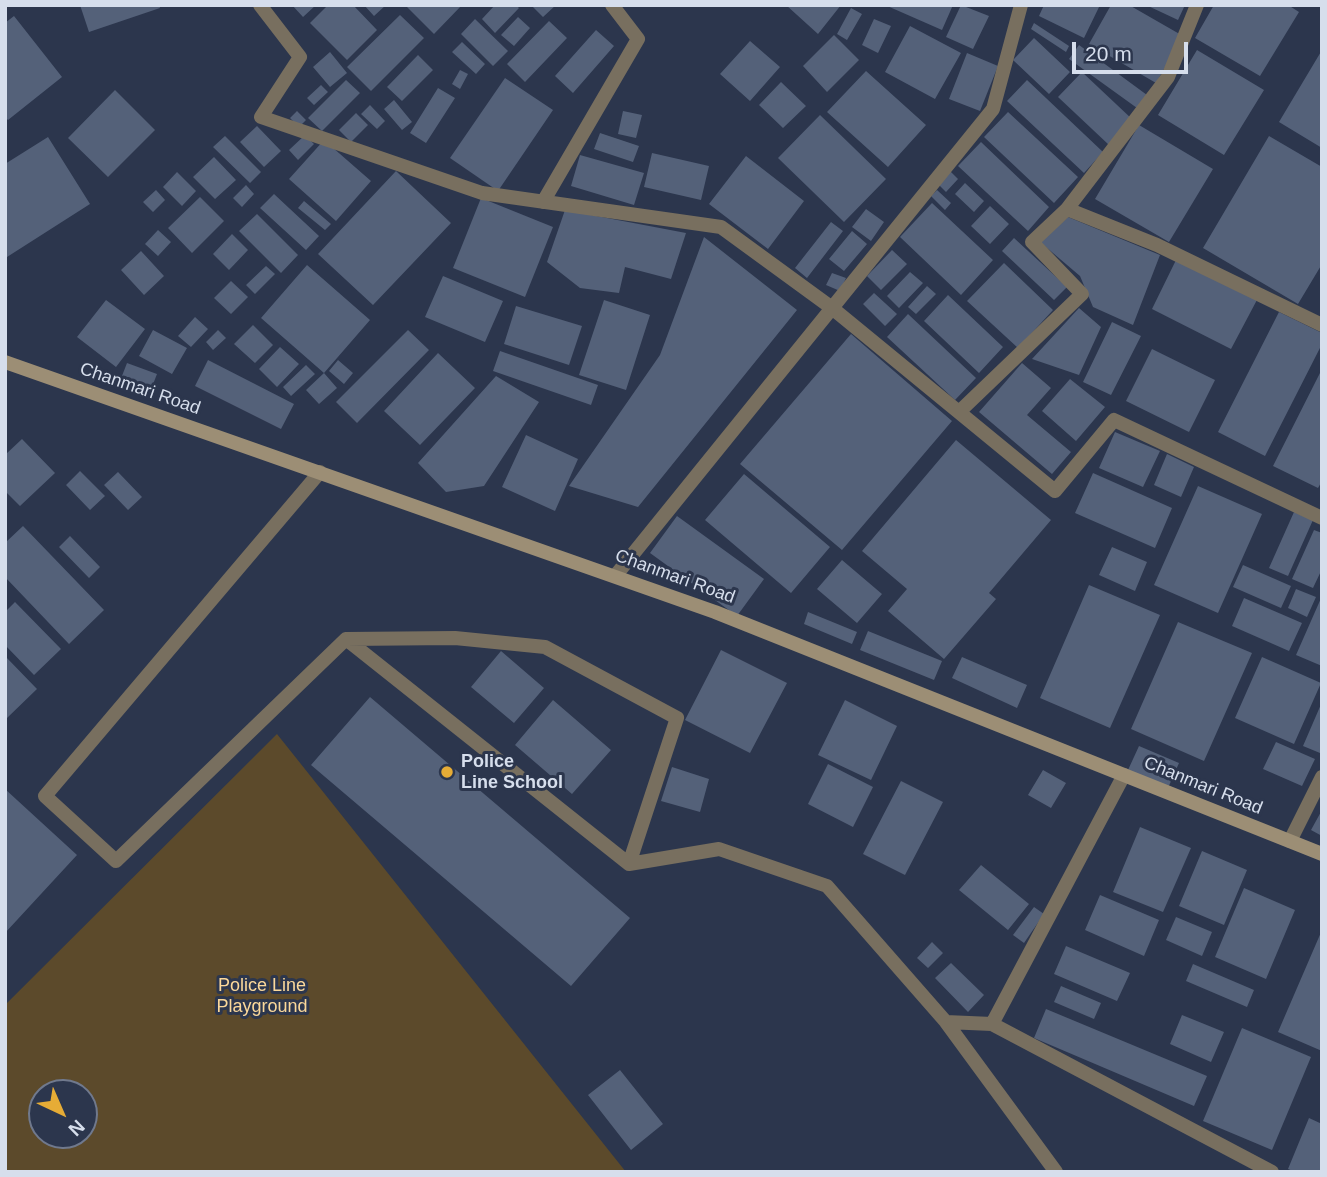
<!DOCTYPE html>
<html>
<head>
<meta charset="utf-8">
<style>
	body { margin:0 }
	#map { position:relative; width:1327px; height:1177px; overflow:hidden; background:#2c364d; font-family:Arial,sans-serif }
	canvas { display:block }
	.frame { position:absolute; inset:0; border:7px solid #d6deec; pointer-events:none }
	.north { position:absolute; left:28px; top:1079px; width:70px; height:70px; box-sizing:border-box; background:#2c364d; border:2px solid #70798d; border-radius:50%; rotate:136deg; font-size:19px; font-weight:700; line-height:28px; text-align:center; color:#d6deec }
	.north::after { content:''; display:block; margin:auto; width:24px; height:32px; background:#e6ac36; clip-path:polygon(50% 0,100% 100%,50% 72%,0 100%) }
	.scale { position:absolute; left:1072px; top:42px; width:116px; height:32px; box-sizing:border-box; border:4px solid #d6deec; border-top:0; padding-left:9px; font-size:21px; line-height:24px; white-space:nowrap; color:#d6deec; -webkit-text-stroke:5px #2c364d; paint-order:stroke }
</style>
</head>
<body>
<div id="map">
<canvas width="1327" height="1177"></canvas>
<div class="frame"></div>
<div class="north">N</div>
<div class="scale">20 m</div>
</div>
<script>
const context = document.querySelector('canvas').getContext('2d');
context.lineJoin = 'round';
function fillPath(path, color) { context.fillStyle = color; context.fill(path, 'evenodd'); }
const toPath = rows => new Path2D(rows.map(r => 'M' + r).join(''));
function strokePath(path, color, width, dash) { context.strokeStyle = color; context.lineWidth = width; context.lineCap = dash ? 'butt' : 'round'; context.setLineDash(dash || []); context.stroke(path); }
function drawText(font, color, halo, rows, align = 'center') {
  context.font = font + ' Arial,sans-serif'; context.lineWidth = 6; context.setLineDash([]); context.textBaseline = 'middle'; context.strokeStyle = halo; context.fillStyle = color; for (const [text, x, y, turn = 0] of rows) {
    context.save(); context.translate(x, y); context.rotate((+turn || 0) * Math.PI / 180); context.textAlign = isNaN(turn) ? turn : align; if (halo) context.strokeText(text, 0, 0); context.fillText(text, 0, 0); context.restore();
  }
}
fillPath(toPath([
	[277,734,626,1172,5,1172,5,1005],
	[42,1093,84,1093,84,1135,42,1135]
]), '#5c4a2b');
fillPath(toPath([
	[80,5,159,5,160,8,89,32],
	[292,5,316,5,303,17],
	[328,5,353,5,377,30,347,60,310,23],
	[364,5,386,5,374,16],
	[405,5,462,5,434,34],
	[495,5,516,5,519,8,495,33,482,19],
	[531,5,556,5,543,17],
	[786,5,841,5,818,34],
	[885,5,953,5,942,30],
	[961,5,989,16,973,49,946,37],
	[1044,5,1100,5,1084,38,1039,16],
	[1111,5,1129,5,1183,36,1156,83,1089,44],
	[1146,5,1185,5,1178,20],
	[1214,5,1288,5,1299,12,1260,76,1195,38],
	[851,8,862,14,847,40,837,34],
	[400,15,424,38,371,91,347,67],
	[14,16,62,77,8,120,5,117,5,23],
	[518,17,530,28,514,46,501,35],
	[475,19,508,51,493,66,461,34],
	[874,19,891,26,878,53,862,45],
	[549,21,567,38,525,82,507,64],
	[1034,23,1069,46,1066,52,1031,29],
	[910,26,961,53,935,99,885,72],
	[596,30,614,46,573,93,555,76],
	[834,35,859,60,827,92,803,66],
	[1034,38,1070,72,1049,94,1013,60],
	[750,41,780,67,750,101,720,74],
	[462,42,485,64,476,74,452,52],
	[1079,45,1147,95,1137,108,1069,59],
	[1197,50,1264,90,1224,155,1158,115],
	[1322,50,1322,148,1279,122],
	[330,52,347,73,330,87,313,67],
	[967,53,998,66,980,111,949,99],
	[418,55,433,70,402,101,387,87],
	[460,70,468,74,460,89,452,84],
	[866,71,926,125,888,167,827,112],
	[1082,72,1133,120,1109,145,1058,97],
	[505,78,553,110,498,191,450,158],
	[346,80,360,93,322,131,308,118],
	[1027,80,1103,152,1084,173,1007,101],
	[781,82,806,106,783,128,759,105],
	[321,85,328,92,314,105,307,98],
	[438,88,455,98,426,143,410,133],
	[115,90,155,130,108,177,68,138],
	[394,100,412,122,402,130,384,109],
	[370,105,385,121,377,129,361,114],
	[297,111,306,120,299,127,290,118],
	[623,111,642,115,636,138,618,134],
	[1008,112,1078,177,1054,203,984,137],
	[356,113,368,125,351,142,339,130],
	[820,115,886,179,844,222,778,158],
	[1139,125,1213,169,1169,242,1095,199],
	[257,126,281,151,264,167,240,142],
	[600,133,639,146,633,162,594,149],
	[305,135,314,144,298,160,289,150],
	[225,136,261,172,250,183,213,147],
	[1269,136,1322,167,1322,264,1298,304,1203,248],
	[48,137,90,204,7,257,5,164],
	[324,140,371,181,336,221,289,179],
	[981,142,1049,207,1028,231,958,166],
	[652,153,709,166,701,200,644,187],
	[580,155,644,173,634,205,571,186],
	[746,156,804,201,768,249,709,204],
	[214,157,236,180,215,199,193,177],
	[396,171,451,223,373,305,318,254],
	[950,171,958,179,946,192,938,184],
	[177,172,196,191,182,206,163,187],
	[965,183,984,201,974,212,955,194],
	[246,185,254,194,242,207,233,198],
	[156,190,165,200,153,212,143,202],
	[937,190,951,203,945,210,931,196],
	[274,194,319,236,306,250,260,208],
	[200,197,224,221,192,253,168,228],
	[481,198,553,227,525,297,453,268],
	[304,201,331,224,325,230,298,208],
	[932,203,993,260,961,295,900,237],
	[990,206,1009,224,990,244,971,226],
	[866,209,884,222,871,241,852,227],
	[565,210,686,233,671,279,625,267,619,293,580,288,547,262],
	[257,214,298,255,281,273,239,231],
	[1068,217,1160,255,1133,325,1093,307,1080,276,1040,242],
	[831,222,843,231,807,278,795,268],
	[158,230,171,242,158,256,145,244],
	[852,231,867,244,844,271,829,259],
	[232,234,248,250,229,270,213,254],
	[704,237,797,310,638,507,569,486,660,355],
	[1014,238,1067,287,1054,300,1002,251],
	[892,250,907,264,881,290,867,276],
	[141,251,164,276,144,295,121,270],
	[1177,258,1258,298,1231,349,1152,309],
	[1004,263,1053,310,1018,348,967,301],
	[307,265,370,320,324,373,261,318],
	[266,266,275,274,255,294,246,285],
	[910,272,923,283,899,308,887,296],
	[832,273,846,278,840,291,826,285],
	[443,276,503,301,485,342,425,317],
	[231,281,248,297,231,314,214,298],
	[927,286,936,294,916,314,908,307],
	[874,293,897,314,885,326,863,304],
	[948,295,1003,347,979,373,924,321],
	[106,300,145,329,116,367,77,337],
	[604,300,650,315,626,390,579,375],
	[516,306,582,326,569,365,504,344],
	[1079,308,1101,327,1079,375,1032,359],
	[1279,312,1322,333,1322,344,1265,456,1218,432],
	[908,314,976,378,955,400,887,337],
	[195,317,208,329,191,347,178,336],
	[1112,322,1141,336,1111,395,1083,382],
	[253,325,273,345,255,363,234,344],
	[153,330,187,348,172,374,139,356],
	[218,330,226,338,213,350,206,342],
	[408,330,429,350,357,423,336,402],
	[851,334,952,421,842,550,740,464],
	[280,347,299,364,277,387,259,369],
	[1152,349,1215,380,1189,432,1126,401],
	[500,351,598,385,591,405,493,371],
	[438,353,475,388,420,445,384,411],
	[208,360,294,404,281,429,195,386],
	[338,360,353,373,344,384,329,371],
	[127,363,157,374,150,392,120,381],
	[1022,363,1051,388,1027,415,1071,452,1052,474,979,412],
	[306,365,315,374,291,396,283,387],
	[1322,369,1322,481,1318,488,1273,466],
	[324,373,337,388,319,404,306,390],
	[496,376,539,402,484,486,446,492,418,463],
	[1070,379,1105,407,1076,441,1042,411],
	[1115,432,1160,451,1143,487,1099,468],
	[526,435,578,459,555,511,502,487],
	[22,439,55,473,20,506,5,491,5,455],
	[956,440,1051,520,989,593,996,599,944,659,888,611,907,589,862,551],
	[1167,454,1194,467,1181,497,1154,485],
	[80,471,105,496,90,510,66,485],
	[118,472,142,497,128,510,104,485],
	[1093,473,1172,508,1155,548,1075,513],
	[744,474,830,547,791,593,705,520],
	[1198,486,1262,514,1218,613,1154,585],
	[1294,512,1313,520,1288,576,1269,568],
	[677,516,764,579,737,616,650,553],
	[23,526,104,610,69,644,5,577,5,543],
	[1314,530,1322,533,1322,569,1313,588,1292,579],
	[70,536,100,567,89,578,59,547],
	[1112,547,1147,562,1135,591,1099,575],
	[842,560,882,594,857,623,817,589],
	[1243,565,1291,586,1281,608,1233,587],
	[1089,585,1160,615,1110,728,1040,698],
	[1296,589,1316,597,1307,617,1288,608],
	[1322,596,1322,666,1296,655],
	[1244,598,1302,623,1289,651,1232,626],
	[15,602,61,649,34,675,5,645,5,612],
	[808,612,857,632,852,644,804,624],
	[1178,622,1252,653,1204,761,1131,729],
	[868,631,942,661,934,680,860,650],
	[721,650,787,683,750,753,685,720],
	[501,651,544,688,514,723,471,687],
	[5,656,37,689,7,718,5,716],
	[962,657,1027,685,1017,708,952,678],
	[1262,657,1321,683,1294,744,1235,718],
	[370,697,630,918,571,986,311,765],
	[553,700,611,750,572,794,515,745],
	[845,700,897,726,871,780,818,755],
	[1322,702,1322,749,1320,753,1303,746],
	[1276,742,1315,759,1302,786,1263,769],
	[1139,746,1179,763,1168,788,1128,770],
	[828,764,873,787,853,827,808,804],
	[672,767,709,779,700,812,661,801],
	[1043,770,1066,783,1051,808,1028,795],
	[901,781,943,802,905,875,863,854],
	[5,789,77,855,5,933],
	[1322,810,1322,836,1311,830],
	[1140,827,1191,848,1163,912,1113,892],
	[1202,851,1247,870,1224,925,1179,906],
	[981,865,1029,904,1008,930,959,890],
	[1244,888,1295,910,1266,979,1215,957],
	[1100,895,1159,920,1144,956,1085,930],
	[1034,907,1044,914,1024,943,1013,935],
	[1176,917,1212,932,1202,956,1166,940],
	[1322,930,1322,1051,1278,1032],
	[932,942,943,953,928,968,917,958],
	[1066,946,1130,973,1117,1001,1054,974],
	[951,963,984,995,968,1012,935,978],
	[1193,964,1254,990,1247,1007,1186,981],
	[1061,986,1101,1003,1094,1019,1054,1002],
	[1046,1009,1207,1076,1194,1106,1034,1038],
	[1182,1015,1224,1032,1211,1062,1170,1044],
	[1242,1028,1311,1057,1272,1150,1203,1121],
	[620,1070,663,1124,631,1150,588,1095],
	[1309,1118,1322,1124,1322,1172,1295,1172,1288,1169]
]), '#546179');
strokePath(toPath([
	[260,5,300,57,261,117,482,193,721,227,832,308,1055,491,1114,420,1322,518],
	[543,202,638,39,612,5],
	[1067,209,1157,245,1322,325],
	[959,412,1082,294,1032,242,1067,209,1168,77,1197,5],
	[320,472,45,796,116,861,346,639,455,638,545,647,677,718,629,864],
	[616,575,993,109,1021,5],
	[346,639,629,864,719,849,827,886,946,1022,992,1024],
	[1124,775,992,1024,1272,1172],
	[1290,841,1322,777],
	[946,1022,1056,1172]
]), '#786f5f', 14);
strokePath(toPath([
	[5,362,715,612,1322,854]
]), '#9c8e75', 14);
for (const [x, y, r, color] of [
	[447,772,7,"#e6ac36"]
]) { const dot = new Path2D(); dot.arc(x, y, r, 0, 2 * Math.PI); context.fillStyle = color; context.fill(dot); strokePath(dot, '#2c364d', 2.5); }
drawText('18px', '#d6deec', '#2c364d', [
	["Chanmari Road",140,389,19],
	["Chanmari Road",675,577,20],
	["Chanmari Road",1203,786,22]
]);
drawText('bold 18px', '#d6deec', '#2c364d', [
	["Police",461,762],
	["Line School",461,783]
], 'left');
drawText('18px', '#fbd89a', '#2c364d', [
	["Police Line",262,986],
	["Playground",262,1007]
]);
</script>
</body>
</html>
